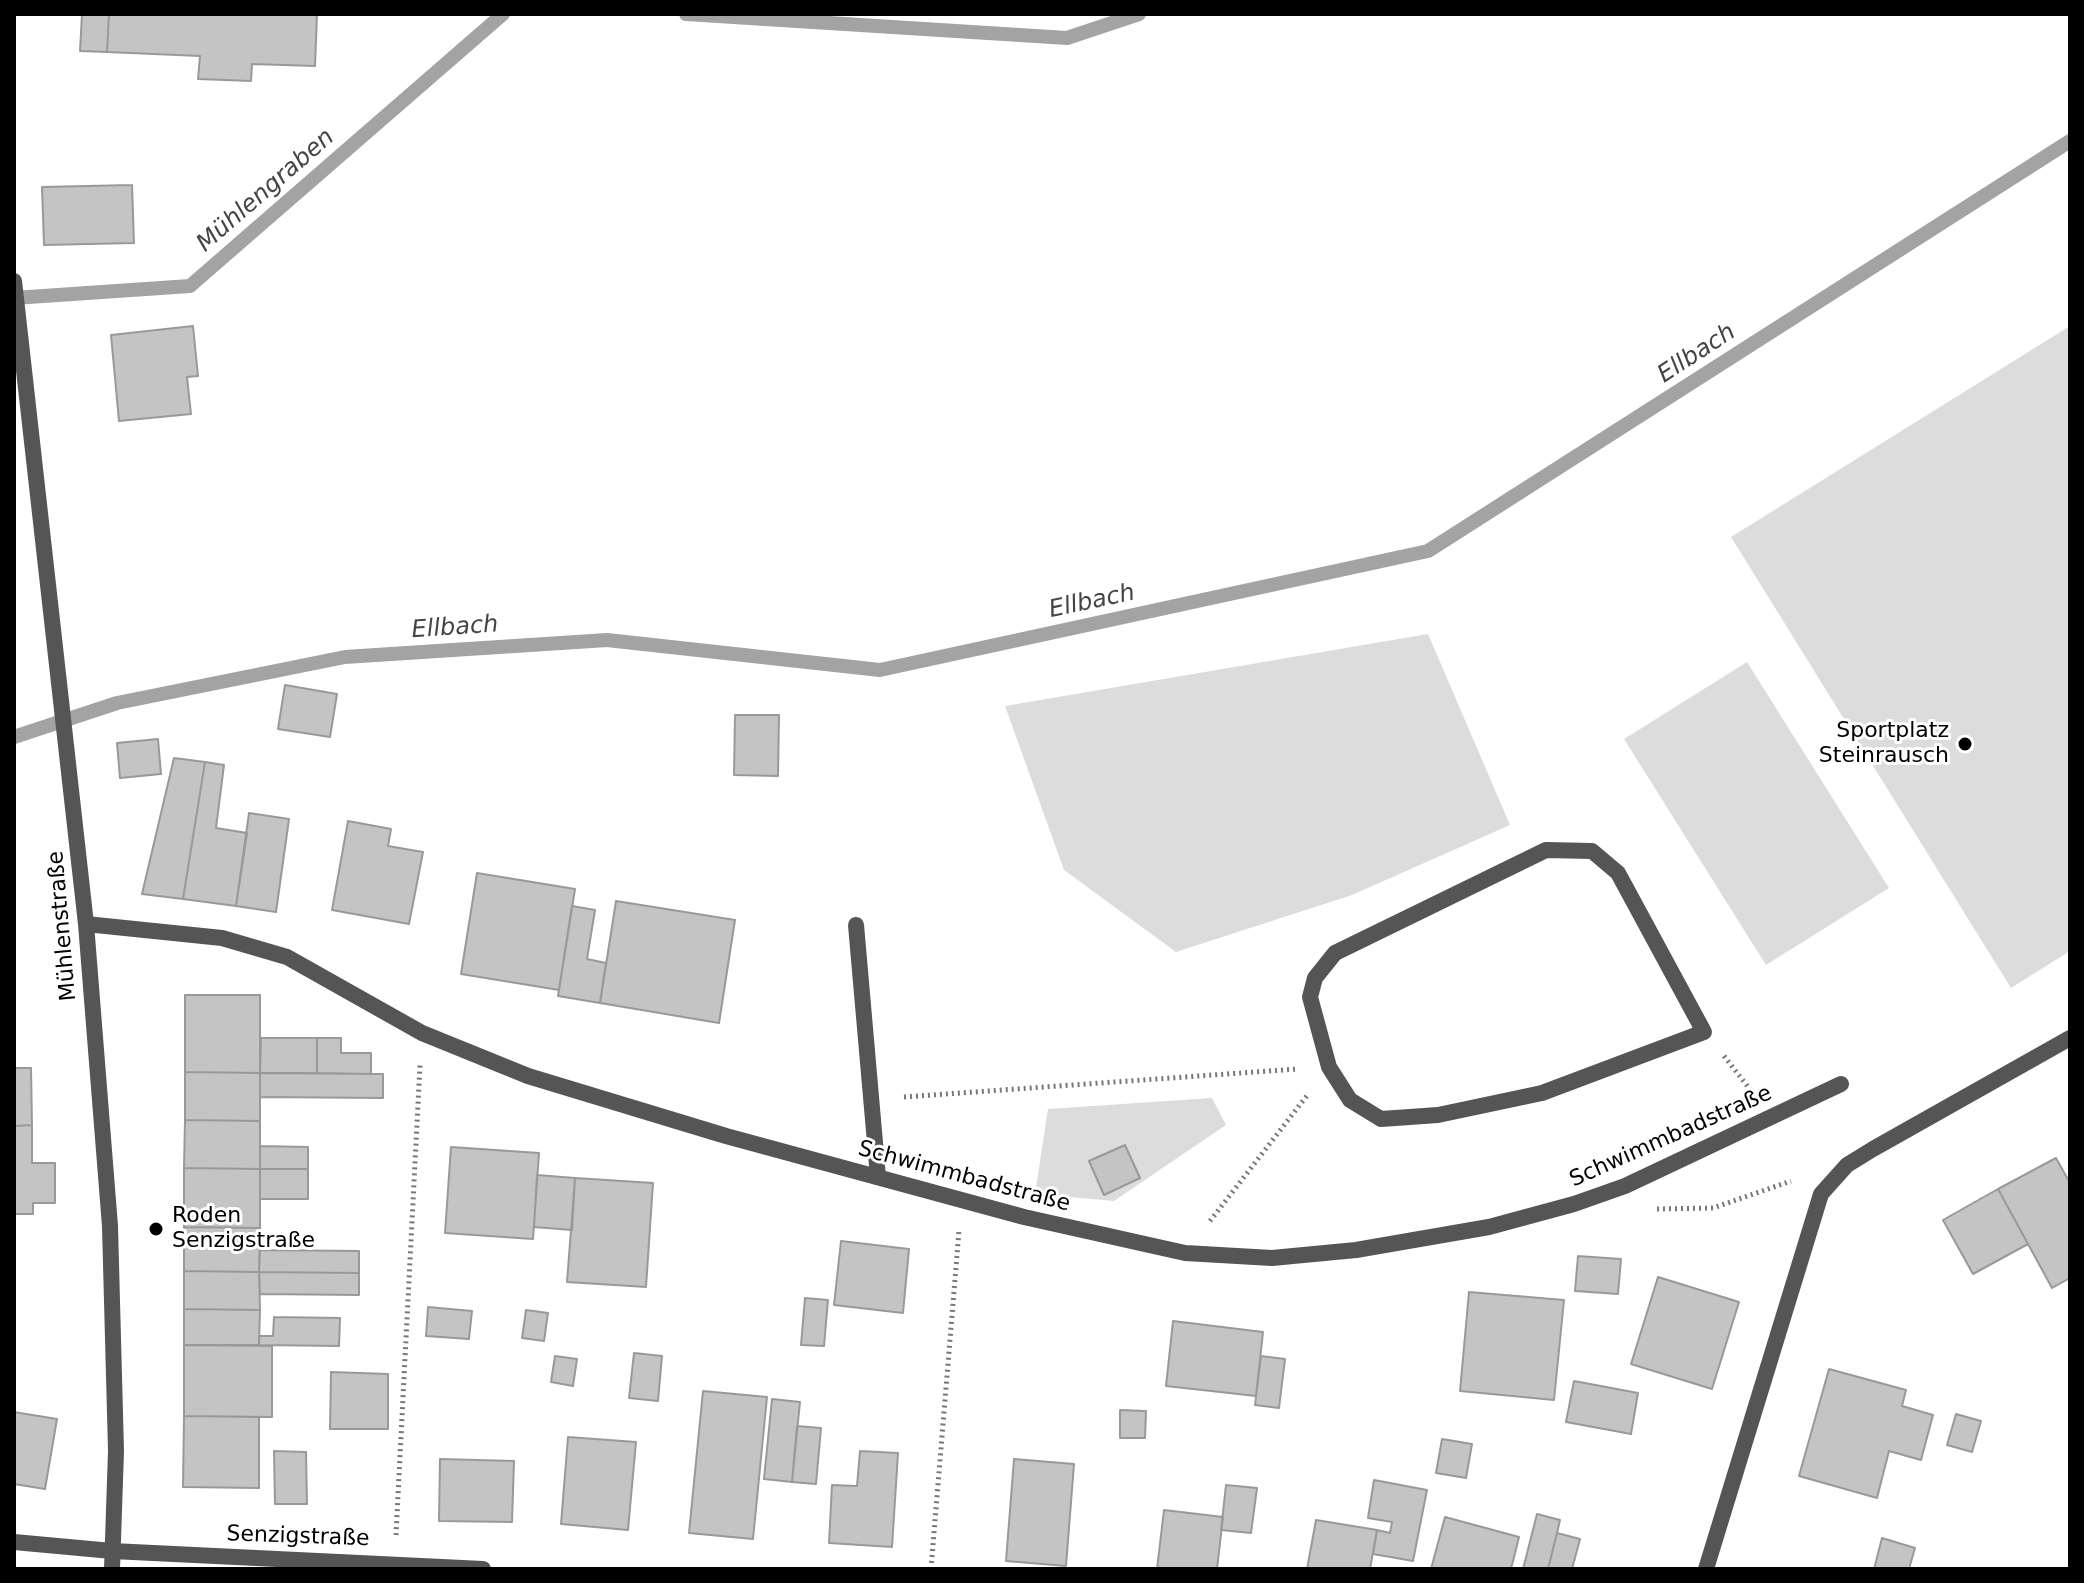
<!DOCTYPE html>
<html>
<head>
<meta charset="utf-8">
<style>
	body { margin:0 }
	#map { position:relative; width:2084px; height:1583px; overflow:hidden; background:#fff; font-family:"DejaVu Sans",sans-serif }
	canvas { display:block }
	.frame { position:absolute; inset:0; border:16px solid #000; pointer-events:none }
</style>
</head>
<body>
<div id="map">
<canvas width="2084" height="1583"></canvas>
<div class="frame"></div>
</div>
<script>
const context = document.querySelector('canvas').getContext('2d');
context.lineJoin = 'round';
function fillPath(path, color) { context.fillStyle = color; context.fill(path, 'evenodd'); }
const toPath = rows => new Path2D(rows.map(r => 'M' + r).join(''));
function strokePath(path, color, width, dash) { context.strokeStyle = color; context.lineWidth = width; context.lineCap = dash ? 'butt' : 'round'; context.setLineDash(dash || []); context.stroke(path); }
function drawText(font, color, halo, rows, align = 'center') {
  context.font = font + ' "DejaVu Sans",sans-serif'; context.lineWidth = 6; context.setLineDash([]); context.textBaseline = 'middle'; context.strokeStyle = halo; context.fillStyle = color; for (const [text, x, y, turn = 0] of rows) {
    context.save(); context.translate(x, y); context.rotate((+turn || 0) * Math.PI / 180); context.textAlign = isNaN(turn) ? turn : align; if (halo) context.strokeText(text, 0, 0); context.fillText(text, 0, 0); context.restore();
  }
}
fillPath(toPath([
	[2070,326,2070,951,2011,988,1731,537],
	[1428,634,1510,825,1352,895,1176,952,1064,870,1005,706],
	[1747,662,1889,888,1766,965,1624,739],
	[1212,1098,1226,1125,1114,1201,1035,1194,1048,1109]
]), '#dcdcdc');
strokePath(toPath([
	[686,14,1067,38,1139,14],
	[14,298,190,286,503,14],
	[14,737,117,703,345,657,607,640,880,670,1428,551,2070,141]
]), '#a3a3a3', 14);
const building = toPath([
	[82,14,109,14,107,52,80,51,82,14],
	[109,14,317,14,315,66,252,64,251,81,198,79,200,56,107,52,109,14],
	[132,185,134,243,44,245,42,187,132,185],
	[193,326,198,376,187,377,191,414,119,421,111,335,193,326],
	[285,685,337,694,330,737,278,729,285,685],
	[735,715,779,715,778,776,734,775,735,715],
	[158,739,161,774,120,778,117,743,158,739],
	[174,758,205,762,183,899,142,894,174,758],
	[205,762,224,765,216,828,247,833,236,906,183,899,205,762],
	[249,813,289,819,276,912,236,906,249,813],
	[348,821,391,829,388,846,423,852,409,924,332,910,348,821],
	[477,873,575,889,559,990,461,974,477,873],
	[616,901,735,920,719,1023,600,1003,616,901],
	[572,906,595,910,587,959,606,963,600,1003,558,996,572,906],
	[185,995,260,995,260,1073,185,1072,185,995],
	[261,1038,317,1038,317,1073,260,1073,261,1038],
	[317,1038,341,1038,341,1053,371,1053,371,1074,317,1073,317,1038],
	[14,1068,31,1068,32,1125,14,1126,14,1068],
	[185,1072,260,1073,260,1121,185,1120,185,1072],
	[260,1073,383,1074,383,1098,260,1097,260,1073],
	[185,1120,260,1121,260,1169,184,1168,185,1120],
	[32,1125,32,1163,55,1163,55,1203,33,1203,33,1214,14,1214,14,1126,32,1125],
	[1125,1145,1140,1178,1104,1195,1089,1161,1125,1145],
	[260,1146,308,1147,308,1169,260,1169,260,1146],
	[451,1147,539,1153,533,1239,445,1233,451,1147],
	[2056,1158,2070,1183,2070,1278,2052,1288,1998,1189,2056,1158],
	[184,1168,260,1169,260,1228,184,1227,184,1168],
	[260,1169,308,1169,308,1199,260,1199,260,1169],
	[537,1175,575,1178,572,1230,534,1227,537,1175],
	[575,1178,653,1183,646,1287,567,1282,575,1178],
	[1998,1189,2028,1244,1973,1274,1943,1220,1998,1189],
	[184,1227,260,1228,259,1272,184,1271,184,1227],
	[841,1241,909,1249,903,1313,834,1305,841,1241],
	[260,1250,359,1251,359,1273,259,1272,260,1250],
	[1578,1256,1621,1259,1618,1294,1575,1291,1578,1256],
	[184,1271,259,1272,260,1310,184,1309,184,1271],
	[259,1272,359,1273,359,1295,260,1294,259,1272],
	[1658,1277,1739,1302,1712,1389,1631,1364,1658,1277],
	[1469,1292,1564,1300,1554,1400,1460,1391,1469,1292],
	[805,1298,828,1300,824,1346,801,1345,805,1298],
	[428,1307,472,1311,469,1339,426,1336,428,1307],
	[184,1309,260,1310,259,1345,184,1345,184,1309],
	[526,1310,548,1313,544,1341,522,1338,526,1310],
	[274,1317,340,1318,339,1346,259,1345,259,1336,273,1336,274,1317],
	[1173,1321,1263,1332,1256,1396,1166,1386,1173,1321],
	[184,1345,272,1346,272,1417,184,1416,184,1345],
	[634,1353,662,1356,658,1401,629,1398,634,1353],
	[555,1356,577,1359,573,1386,551,1382,555,1356],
	[1261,1356,1285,1359,1279,1408,1255,1405,1261,1356],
	[1829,1369,1906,1390,1902,1406,1933,1415,1921,1460,1889,1451,1877,1498,1799,1476,1829,1369],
	[331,1372,388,1374,388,1429,330,1429,331,1372],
	[1574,1381,1638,1393,1631,1434,1566,1422,1574,1381],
	[703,1391,767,1397,753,1539,689,1533,703,1391],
	[772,1399,800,1402,792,1482,764,1479,772,1399],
	[1120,1410,1146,1411,1145,1438,1120,1438,1120,1410],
	[14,1412,57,1419,45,1489,14,1484,14,1412],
	[1956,1414,1981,1421,1972,1452,1947,1445,1956,1414],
	[184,1416,259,1417,259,1488,183,1487,184,1416],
	[797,1426,821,1428,816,1484,792,1482,797,1426],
	[568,1437,636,1442,628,1530,561,1524,568,1437],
	[1442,1439,1472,1444,1466,1478,1436,1473,1442,1439],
	[274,1451,306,1452,307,1504,275,1504,274,1451],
	[860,1451,898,1453,892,1547,829,1543,832,1485,857,1486,860,1451],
	[440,1459,514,1461,512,1522,439,1521,440,1459],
	[1014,1459,1074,1464,1066,1566,1006,1561,1014,1459],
	[1374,1480,1427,1490,1413,1561,1373,1554,1377,1530,1390,1533,1392,1522,1368,1518,1374,1480],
	[1226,1485,1257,1488,1251,1533,1221,1530,1226,1485],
	[1164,1510,1223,1517,1217,1569,1157,1569,1164,1510],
	[1537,1514,1560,1520,1557,1533,1548,1569,1523,1569,1537,1514],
	[1445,1517,1519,1537,1511,1569,1431,1569,1445,1517],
	[1316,1520,1377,1530,1370,1569,1307,1569,1316,1520],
	[1557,1533,1580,1539,1572,1569,1548,1569,1557,1533],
	[1882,1538,1915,1548,1909,1569,1874,1569,1882,1538]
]);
fillPath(building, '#c4c4c4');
strokePath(building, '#999', 2);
strokePath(toPath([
	[1724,1056,1752,1092],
	[904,1097,1297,1069],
	[1657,1209,1713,1208,1791,1181],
	[1210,1221,1309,1093],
	[396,1535,420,1065],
	[931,1569,959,1231]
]), '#777', 5, [2, 4]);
strokePath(toPath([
	[1546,850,1592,851,1618,873,1704,1032,1542,1093,1438,1115,1381,1119,1350,1100,1329,1067,1310,997,1315,978,1335,953,1546,850],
	[856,925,878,1177]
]), '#555', 16);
strokePath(toPath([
	[14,281,86,924,110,1226,116,1451,112,1569],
	[86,924,222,938,287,957,422,1033,528,1076,726,1136,1024,1217,1185,1253,1272,1258,1356,1250,1489,1227,1574,1204,1625,1186,1841,1084],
	[14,1542,112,1551,483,1569],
	[1706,1569,1821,1194,1847,1165,1873,1149,2070,1038]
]), '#555', 16);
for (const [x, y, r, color] of [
	[1965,744,8,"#000"],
	[156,1229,8,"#000"]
]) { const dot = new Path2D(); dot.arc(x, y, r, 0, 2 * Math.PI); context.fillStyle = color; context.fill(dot); strokePath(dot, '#fff', 3); }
drawText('22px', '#000', '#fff', [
	["Sportplatz",1949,731],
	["Steinrausch",1949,756],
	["Roden",172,1216,"left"],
	["Senzigstraße",172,1241,"left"]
], 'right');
drawText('22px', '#000', '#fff', [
	["Mühlenstraße",63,926,-95],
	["Schwimmbadstraße",1671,1137,-24],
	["Schwimmbadstraße",964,1177,15],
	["Senzigstraße",298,1537,2]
]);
drawText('italic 24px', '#444', '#fff', [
	["Mühlengraben",266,191,-41],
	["Ellbach",1697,354,-33],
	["Ellbach",1092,602,-12],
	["Ellbach",455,628,-4]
]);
</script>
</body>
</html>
